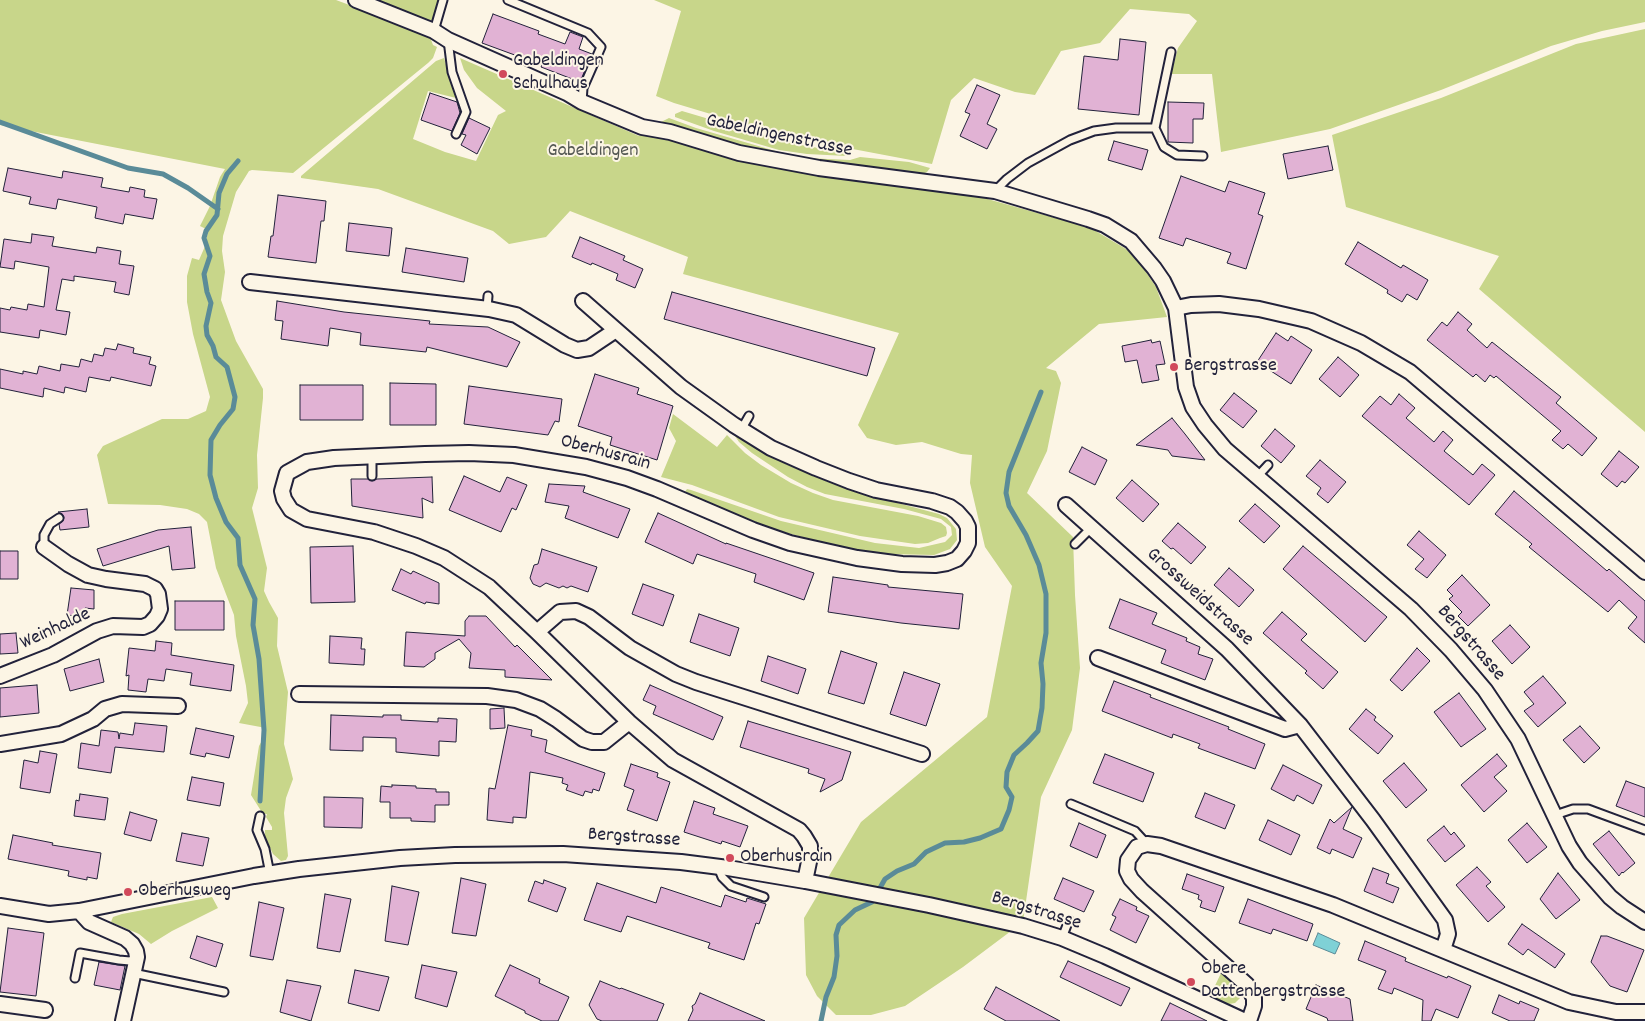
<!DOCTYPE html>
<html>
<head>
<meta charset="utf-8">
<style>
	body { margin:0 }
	canvas { display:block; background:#fcf5e5 }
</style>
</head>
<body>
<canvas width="1645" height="1021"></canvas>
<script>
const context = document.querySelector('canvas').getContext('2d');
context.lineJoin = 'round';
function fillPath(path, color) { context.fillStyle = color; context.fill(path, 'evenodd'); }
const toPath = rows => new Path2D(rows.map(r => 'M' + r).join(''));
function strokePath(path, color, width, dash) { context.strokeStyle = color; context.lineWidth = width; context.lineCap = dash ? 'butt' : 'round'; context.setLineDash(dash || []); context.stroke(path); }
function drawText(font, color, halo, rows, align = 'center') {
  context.font = font + ' Dekko,sans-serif'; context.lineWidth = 4; context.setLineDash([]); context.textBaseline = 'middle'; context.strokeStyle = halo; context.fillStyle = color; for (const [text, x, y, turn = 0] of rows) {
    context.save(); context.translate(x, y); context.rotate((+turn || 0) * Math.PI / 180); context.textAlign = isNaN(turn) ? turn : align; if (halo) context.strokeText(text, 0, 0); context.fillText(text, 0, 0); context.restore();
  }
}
fillPath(toPath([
	[0,0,336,0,419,31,430,37,433,45,437,47,433,58,428,63,293,173,252,170,249,171,236,192,223,236,222,251,225,272,221,300,236,341,263,389,263,398,257,455,258,488,252,508,267,568,264,591,269,602,278,618,277,646,288,692,284,744,293,779,286,798,284,813,288,856,286,860,281,861,273,854,265,837,265,830,272,830,272,827,266,817,267,814,263,814,251,795,259,746,265,735,266,728,239,723,248,703,246,686,236,636,234,615,216,568,207,522,199,514,187,509,160,505,108,504,97,455,103,446,162,419,188,419,206,411,210,397,193,334,187,302,187,276,192,258,199,260,206,244,208,230,200,226,210,206,220,177,225,169,0,125],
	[365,0,440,0,436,13,432,20,427,22],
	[654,0,1645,0,1645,22,1602,31,1551,46,1441,90,1330,129,1221,152,1212,74,1171,74,1178,48,1197,21,1189,14,1130,9,1100,43,1061,51,1035,95,1015,92,974,78,951,100,932,164,784,136,674,103,656,96,681,11],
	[1645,29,1645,432,1479,289,1499,256,1346,207,1332,135,1441,98,1576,44],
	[444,58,456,98,428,91,413,139,445,152,476,161,498,115,506,111,477,88,464,70,460,58,639,136,642,133,980,193,984,198,991,200,1073,223,1094,230,1126,249,1140,263,1156,287,1167,317,1099,324,1046,368,1056,371,1061,383,1047,451,1027,493,1073,537,1075,595,1080,668,1072,730,1041,797,1023,922,963,967,905,1006,871,1015,836,1015,817,996,806,975,804,918,861,822,987,717,1012,586,985,547,970,483,972,455,961,454,922,442,896,445,867,438,858,425,899,333,683,274,688,257,570,211,546,237,509,244,493,231,378,189,301,178,301,176,436,61],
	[682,111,790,143,847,153,847,156,807,154,779,150,714,131,675,117,675,114],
	[669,118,696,128,786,154,806,158,850,160,860,157,909,162,930,168,927,172,918,176,857,170,732,147,659,123],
	[673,414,717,447,727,435,745,453,761,465,791,483,813,493,833,500,918,516,941,523,946,527,947,533,946,536,940,538,928,543,915,544,860,536,779,517,692,485,661,477,676,441,669,428],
	[735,436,786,464,826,481,856,492,939,514,947,518,956,529,957,540,950,549,934,555,888,554,865,551,828,544,773,529,748,520,685,492,687,489,691,490,781,521,875,543,919,548,945,542,952,535,951,527,941,519,904,509,825,494,807,487,788,477,752,453,739,442],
	[212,897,218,908,172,931,151,944,139,934,111,922,113,917,122,914],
	[1222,971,1240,987,1242,992,1241,997,1235,1003,1229,1004,1218,1000,1212,992]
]), '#c8d68a');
const water = toPath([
	[1318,933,1340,943,1335,954,1313,945,1318,933]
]);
fillPath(water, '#7fd1d6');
strokePath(water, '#5a8b98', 1);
strokePath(toPath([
	[0,122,128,168,163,174,188,188,218,209],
	[238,161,227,174,219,193,217,215,206,231,204,238,210,256,204,274,207,292,211,303,206,326,207,335,213,346,216,357,227,367,235,397,233,409,220,425,211,440,210,475,216,498,226,522,238,538,240,565,255,599,253,625,259,659,264,730,260,801],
	[821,1021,826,997,834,977,837,956,836,935,839,925,855,910,872,902,885,879,897,871,914,864,926,852,945,843,964,842,980,838,1001,829,1009,810,1012,797,1006,787,1007,772,1014,755,1027,743,1038,731,1042,708,1043,684,1041,663,1046,633,1046,594,1039,565,1026,535,1009,506,1006,493,1009,472,1041,392]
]), '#5a8b98', 5);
const building = toPath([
	[493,14,539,31,538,34,565,44,570,32,583,37,579,49,592,54,580,82,541,67,542,65,482,43,493,14],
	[1120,39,1146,42,1139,115,1078,109,1084,56,1118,60,1120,39],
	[977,85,1000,95,987,124,997,129,987,149,960,136,970,114,965,112,977,85],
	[430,93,457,102,460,113,452,131,421,120,430,93],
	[1168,102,1204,103,1203,119,1193,119,1193,143,1168,142,1168,102],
	[469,118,490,128,477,154,461,145,466,135,462,134,469,118],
	[1114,141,1148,150,1142,170,1108,160,1114,141],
	[1328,146,1333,170,1288,179,1283,154,1328,146],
	[8,168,62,178,63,171,103,178,101,187,129,192,130,187,145,190,144,197,157,199,153,219,125,214,123,224,95,218,97,207,58,199,56,209,29,204,31,197,3,191,8,168],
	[1181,176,1225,192,1229,181,1265,193,1258,214,1263,216,1246,269,1227,263,1231,253,1186,238,1183,246,1159,238,1181,176],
	[278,195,326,201,324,221,321,221,316,263,268,257,271,236,273,236,278,195],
	[349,223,392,228,389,256,346,251,349,223],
	[32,234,54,237,52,246,96,253,97,247,121,251,119,264,134,266,129,295,114,292,116,282,74,276,74,281,62,279,56,310,70,312,66,335,40,330,39,338,0,332,0,308,10,310,11,307,27,310,28,304,44,307,49,267,15,261,14,269,0,267,4,239,31,243,32,234],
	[580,237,625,256,623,260,643,269,635,288,616,280,618,274,592,263,591,265,572,257,580,237],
	[1358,242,1401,268,1403,265,1428,280,1417,300,1407,294,1402,302,1387,293,1388,290,1345,264,1358,242],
	[406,248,468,258,464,282,402,272,406,248],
	[672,292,875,348,867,376,664,319,672,292],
	[277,301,344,312,430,321,429,324,488,327,520,342,507,367,427,347,426,352,360,345,361,333,330,328,328,346,281,339,283,321,275,320,277,301],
	[1458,312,1472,324,1467,330,1487,348,1492,342,1561,397,1556,403,1597,438,1582,456,1568,444,1563,449,1552,440,1561,431,1496,376,1494,378,1490,375,1485,382,1476,374,1473,377,1427,340,1442,322,1447,326,1458,312],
	[1276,333,1288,341,1291,336,1312,350,1291,384,1257,362,1276,333],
	[1151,340,1152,343,1160,341,1165,364,1156,365,1159,380,1142,383,1137,360,1125,362,1122,346,1151,340],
	[118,344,134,348,133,353,151,357,149,364,156,366,151,386,111,377,110,381,89,377,86,392,65,387,64,393,44,388,43,397,0,388,0,369,23,374,23,371,37,374,39,366,60,371,61,364,79,367,81,359,92,362,94,354,103,356,105,348,116,350,118,344],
	[1338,357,1359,375,1340,397,1319,379,1338,357],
	[595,374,639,388,637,394,673,406,657,460,610,445,612,437,578,426,595,374],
	[390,383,436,384,436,425,390,425,390,383],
	[300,385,363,385,363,420,300,420,300,385],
	[469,386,562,399,559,422,555,421,548,435,464,424,469,386],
	[1234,393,1257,411,1243,428,1220,410,1234,393],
	[1399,394,1415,408,1406,418,1434,442,1443,431,1453,440,1444,451,1473,475,1482,464,1495,475,1469,505,1362,416,1380,396,1391,405,1399,394],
	[1172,418,1185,434,1205,460,1172,456,1168,450,1136,445,1172,418],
	[1275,429,1295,446,1281,463,1261,446,1275,429],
	[1082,447,1107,460,1095,485,1069,472,1082,447],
	[1619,451,1639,467,1625,483,1622,481,1617,487,1601,474,1619,451],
	[1320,460,1346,482,1328,503,1317,494,1321,488,1306,476,1320,460],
	[464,476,500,492,507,477,527,485,516,510,512,508,501,532,449,510,464,476],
	[432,477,433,503,422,498,423,518,352,506,351,479,368,479,372,481,377,479,432,477],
	[1132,480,1159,504,1143,522,1116,498,1132,480],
	[549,484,585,486,583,492,630,509,618,538,565,518,569,506,545,502,549,484],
	[1514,491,1607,571,1609,569,1645,601,1645,643,1628,628,1637,617,1619,600,1608,612,1529,547,1532,544,1495,514,1514,491],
	[1255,504,1280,526,1264,543,1239,521,1255,504],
	[87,509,89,527,60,530,59,524,63,521,64,517,62,514,58,512,87,509],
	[658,513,726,544,726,543,814,573,804,600,754,582,756,574,697,554,693,564,645,542,658,513],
	[1178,523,1206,547,1191,564,1173,548,1171,549,1162,541,1178,523],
	[191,527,195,568,172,570,169,546,103,566,97,549,158,530,191,527],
	[1419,531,1446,555,1427,578,1415,569,1424,559,1407,545,1419,531],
	[353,546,355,602,311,603,310,547,353,546],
	[1303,546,1387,617,1365,642,1283,569,1303,546],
	[542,549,597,567,588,592,571,586,567,588,563,586,559,588,546,583,540,587,533,584,530,578,534,565,538,564,542,549],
	[0,551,18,551,18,579,0,579,0,551],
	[1229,568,1254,590,1239,607,1214,585,1229,568],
	[401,569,411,574,413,571,439,583,439,604,426,602,425,604,392,590,401,569],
	[1462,575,1490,605,1468,626,1458,616,1462,612,1449,599,1453,596,1447,590,1462,575],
	[833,577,888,585,888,587,963,594,959,629,901,623,828,612,833,577],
	[643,584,674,595,663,626,632,614,643,584],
	[71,588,94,590,94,609,85,608,84,617,67,615,71,588],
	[1120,599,1157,613,1152,624,1187,638,1186,641,1200,647,1198,654,1213,659,1205,680,1161,663,1166,650,1109,628,1120,599],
	[175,601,224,601,224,630,175,630,175,601],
	[1282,612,1307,634,1301,640,1338,672,1323,689,1305,673,1307,671,1263,633,1282,612],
	[699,614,739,628,730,656,690,642,699,614],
	[469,616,486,616,515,647,517,645,552,680,505,677,505,670,469,668,471,653,459,639,435,653,435,659,424,667,404,666,406,632,465,636,465,621,469,616],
	[1510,625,1530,647,1512,664,1492,641,1510,625],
	[16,633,18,653,0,654,0,634,16,633],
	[330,636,362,638,361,649,365,649,364,665,329,663,330,636],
	[156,641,172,643,171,655,234,665,231,691,190,685,192,673,166,669,164,681,148,679,146,692,128,690,129,675,126,676,129,648,155,651,156,641],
	[1417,648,1430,661,1402,691,1390,680,1417,648],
	[841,651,877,663,864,704,828,693,841,651],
	[768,656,806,669,798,694,761,681,768,656],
	[99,659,104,682,70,691,64,669,99,659],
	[904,672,940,684,926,726,890,714,904,672],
	[1543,676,1566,703,1538,727,1524,711,1534,704,1524,692,1543,676],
	[1114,681,1151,695,1150,697,1229,727,1228,729,1265,744,1255,769,1198,748,1200,744,1173,734,1172,738,1102,711,1114,681],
	[37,685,39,713,0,717,0,688,37,685],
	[650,685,723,717,713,740,653,714,656,706,643,700,650,685],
	[1459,693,1486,729,1461,747,1434,712,1459,693],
	[504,708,505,728,490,729,490,709,504,708],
	[1366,709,1376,717,1374,720,1393,736,1378,754,1349,729,1366,709],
	[331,715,383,717,383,715,401,715,401,720,438,722,438,718,457,719,456,742,439,741,439,756,396,752,396,738,363,737,363,751,330,750,331,715],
	[748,721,851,752,842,780,820,792,825,779,808,773,809,769,740,747,748,721],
	[135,723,167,726,164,752,115,747,111,773,78,768,81,743,99,746,101,730,118,732,119,739,120,733,133,735,135,723],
	[508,725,532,730,531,736,547,740,545,752,605,773,599,791,593,789,592,793,585,791,583,796,566,790,568,785,562,783,563,778,530,772,526,818,513,817,513,823,487,820,489,788,495,789,508,725],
	[1580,726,1600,748,1584,763,1563,740,1580,726],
	[196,728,234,736,229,758,206,753,205,757,190,754,196,728],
	[40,751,57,754,50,793,20,788,24,760,38,763,40,751],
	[1105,754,1154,773,1143,802,1093,783,1105,754],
	[1497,754,1507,766,1494,777,1507,791,1484,812,1461,785,1497,754],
	[1404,763,1427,790,1406,808,1383,781,1404,763],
	[631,764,658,773,657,777,670,782,657,821,627,810,634,790,624,786,631,764],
	[1283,765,1322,785,1313,804,1297,795,1294,801,1271,789,1283,765],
	[192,777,224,783,220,806,187,800,192,777],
	[1626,781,1645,788,1645,817,1616,806,1626,781],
	[392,785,416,786,416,788,436,789,436,792,449,792,449,805,435,805,435,822,411,821,411,818,390,818,390,802,380,802,381,786,392,787,392,785],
	[1205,793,1235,805,1225,829,1195,817,1205,793],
	[80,794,108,798,105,820,74,816,76,800,79,801,80,794],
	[324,797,363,798,362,828,324,827,324,797],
	[694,801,715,808,713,814,748,826,740,847,722,841,721,844,684,832,694,801],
	[1352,807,1343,829,1362,838,1353,858,1332,849,1330,854,1317,848,1330,819,1334,823,1352,807],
	[130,812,157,820,151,841,124,834,130,812],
	[1268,820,1300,835,1291,855,1259,840,1268,820],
	[1079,823,1106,835,1097,858,1070,846,1079,823],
	[1527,823,1547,847,1527,863,1508,840,1527,823],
	[1444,826,1451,835,1454,832,1465,846,1445,862,1427,840,1444,826],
	[1609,831,1635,863,1623,873,1622,872,1619,876,1593,844,1609,831],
	[182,833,209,838,203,866,176,861,182,833],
	[13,835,53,843,52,845,101,853,97,879,87,877,87,880,68,876,69,871,8,859,13,835],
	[1477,867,1491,882,1486,886,1505,907,1488,922,1456,885,1477,867],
	[1373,868,1389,874,1386,883,1399,888,1393,903,1364,891,1373,868],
	[1558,873,1580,900,1556,919,1540,899,1558,873],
	[1187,874,1224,887,1215,912,1200,907,1202,901,1198,899,1199,895,1182,889,1187,874],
	[461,878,486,884,476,936,452,933,461,878],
	[1063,878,1094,891,1084,912,1054,899,1063,878],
	[544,880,566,888,557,912,528,901,535,881,543,884,544,880],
	[597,883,656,903,661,887,721,907,725,895,746,902,747,898,766,904,759,924,756,923,744,960,708,948,710,943,627,916,621,932,584,920,597,883],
	[392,886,419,892,408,945,385,941,392,886],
	[325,894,351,899,340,952,317,948,325,894],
	[1120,899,1137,907,1136,910,1149,916,1136,943,1110,930,1116,917,1112,915,1120,899],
	[1248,899,1313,924,1307,941,1273,929,1271,934,1239,923,1248,899],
	[259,902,284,908,273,960,250,956,259,902],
	[1522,924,1565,954,1555,968,1528,949,1523,955,1508,944,1522,924],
	[8,928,44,933,36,996,0,992,8,928],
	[197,936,223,944,216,967,190,958,197,936],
	[1601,936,1607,936,1644,950,1627,992,1610,986,1591,962,1601,936],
	[1365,941,1406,958,1405,961,1447,978,1448,976,1471,986,1458,1018,1436,1009,1431,1021,1422,1021,1423,1000,1394,988,1392,994,1378,989,1386,971,1358,960,1365,941],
	[1068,961,1130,988,1121,1006,1060,977,1068,961],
	[99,962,125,966,120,990,94,985,99,962],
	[422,965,457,972,447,1007,415,998,422,965],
	[510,965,540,979,539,983,569,997,558,1021,542,1021,525,1013,525,1011,495,996,510,965],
	[355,970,389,977,379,1011,348,1003,355,970],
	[287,980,321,986,311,1021,280,1012,287,980],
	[600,981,620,989,621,988,664,1004,657,1021,602,1021,597,1019,589,1005,600,981],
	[1316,985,1350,999,1353,1021,1328,1021,1327,1018,1306,1009,1316,985],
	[996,987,1024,1002,1060,1021,1006,1021,984,1009,996,987],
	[700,993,765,1021,688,1021,693,1010,692,1006,695,1004,700,993],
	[1499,995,1519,1004,1520,1001,1539,1009,1534,1021,1510,1021,1492,1013,1499,995],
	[1170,1003,1207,1021,1161,1021,1170,1003]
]);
fillPath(building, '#e1b2d4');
strokePath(building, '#22223b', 1);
const lane = toPath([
	[508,0,588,33,601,47,583,88,582,102],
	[434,31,443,0],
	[448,40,452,72,466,112,456,134],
	[1171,52,1155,128,1164,147,1177,155,1203,156],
	[995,191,1007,179,1028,163,1070,140,1094,131,1116,128,1155,128],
	[487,308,488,296],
	[741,430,749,416],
	[372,456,372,476],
	[1257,477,1268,465],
	[1075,544,1091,528],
	[44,547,44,535,50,524,59,518],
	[1071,804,1135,831,1147,844],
	[1555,815,1573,809,1588,809,1645,830],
	[260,816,257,830,265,849,270,874],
	[718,867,722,877,731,886,764,897],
	[1062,938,1069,920],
	[133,973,224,992],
	[75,978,80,953,119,960,130,961,137,958]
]);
const street = toPath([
	[356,0,434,31,448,40,567,93,582,102,642,127,670,132,739,153,819,168,995,191,1088,219,1105,225,1131,241,1154,268,1163,281,1176,308,1186,387,1193,407,1205,425,1225,449,1411,609,1451,650,1485,690,1518,739,1569,846,1580,863,1610,897,1622,907,1645,922],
	[250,282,489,309,516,315,565,345,577,350,589,348,616,330],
	[583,301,681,387,734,425,771,448,816,468,849,481,876,490,932,501,950,507,957,512,965,521,968,527,968,543,964,551,957,559,947,563,935,565,902,564,857,558,790,543,753,530,657,489,627,478,586,467,514,455,469,453,425,454,334,458,307,462,287,473,282,491,284,499,291,510,307,519,374,532,416,546,444,558,489,587,537,632,629,722,673,760,799,830,804,836,810,846,810,857,805,881],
	[1176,308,1191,305,1219,304,1259,309,1311,321,1361,343,1410,372,1645,572],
	[1066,505,1227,649,1300,725,1373,820,1445,920,1448,934,1443,950],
	[537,632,560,612,576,611,589,617,630,648,676,674,696,682,922,754],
	[1098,658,1285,729,1300,725],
	[0,676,53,655,97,631,113,626,143,627,150,624,157,616,160,609,158,594,155,589,145,584,106,579,88,575,68,564,44,547],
	[299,694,487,696,516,700,540,709,556,719,583,739,592,742,604,742,629,722],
	[0,744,61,734,93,719,105,709,122,704,178,706],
	[0,906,49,914,79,911,254,876,299,869,400,858,455,855,563,854,681,862,728,868,805,881,929,905,1023,926,1062,938,1105,956,1245,1021],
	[79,911,89,922,125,938,132,944,136,951,137,957,123,1021],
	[0,1004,45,1010],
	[1249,1021,1254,1006,1254,998,1247,985,1142,891,1131,879,1127,871,1128,860,1137,847,1147,844,1161,846,1333,905,1569,1002,1616,1012,1645,1012]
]);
strokePath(lane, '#22223b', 11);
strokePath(street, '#22223b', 18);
strokePath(lane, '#fcf5e5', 7);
strokePath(street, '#fcf5e5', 14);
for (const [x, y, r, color] of [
	[503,74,5,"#d1495b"],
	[1174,367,5,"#d1495b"],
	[730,858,5,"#d1495b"],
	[128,892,5,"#d1495b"],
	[1191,982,5,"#d1495b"]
]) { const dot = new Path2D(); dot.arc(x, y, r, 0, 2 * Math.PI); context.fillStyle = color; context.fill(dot); strokePath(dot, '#fcf5e5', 2); }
drawText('20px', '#22223b', '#fcf5e5', [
	["Gabeldingen",513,62],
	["Schulhaus",513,85],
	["Bergstrasse",1184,367],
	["Oberhusrain",740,858],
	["Oberhusweg",138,892],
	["Obere",1201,970],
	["Dattenbergstrasse",1201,993]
], 'left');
drawText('20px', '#22223b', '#fcf5e5', [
	["Gabeldingenstrasse",779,137,12],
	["Oberhusrain",605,454,15],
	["Grossweidstrasse",1199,598,42],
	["Weinhalde",56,630,-25],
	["Bergstrasse",1470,644,49],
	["Bergstrasse",634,839,4],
	["Bergstrasse",1036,912,17]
]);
drawText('20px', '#545853', '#fcf5e5', [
	["Gabeldingen",593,152]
]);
</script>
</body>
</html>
